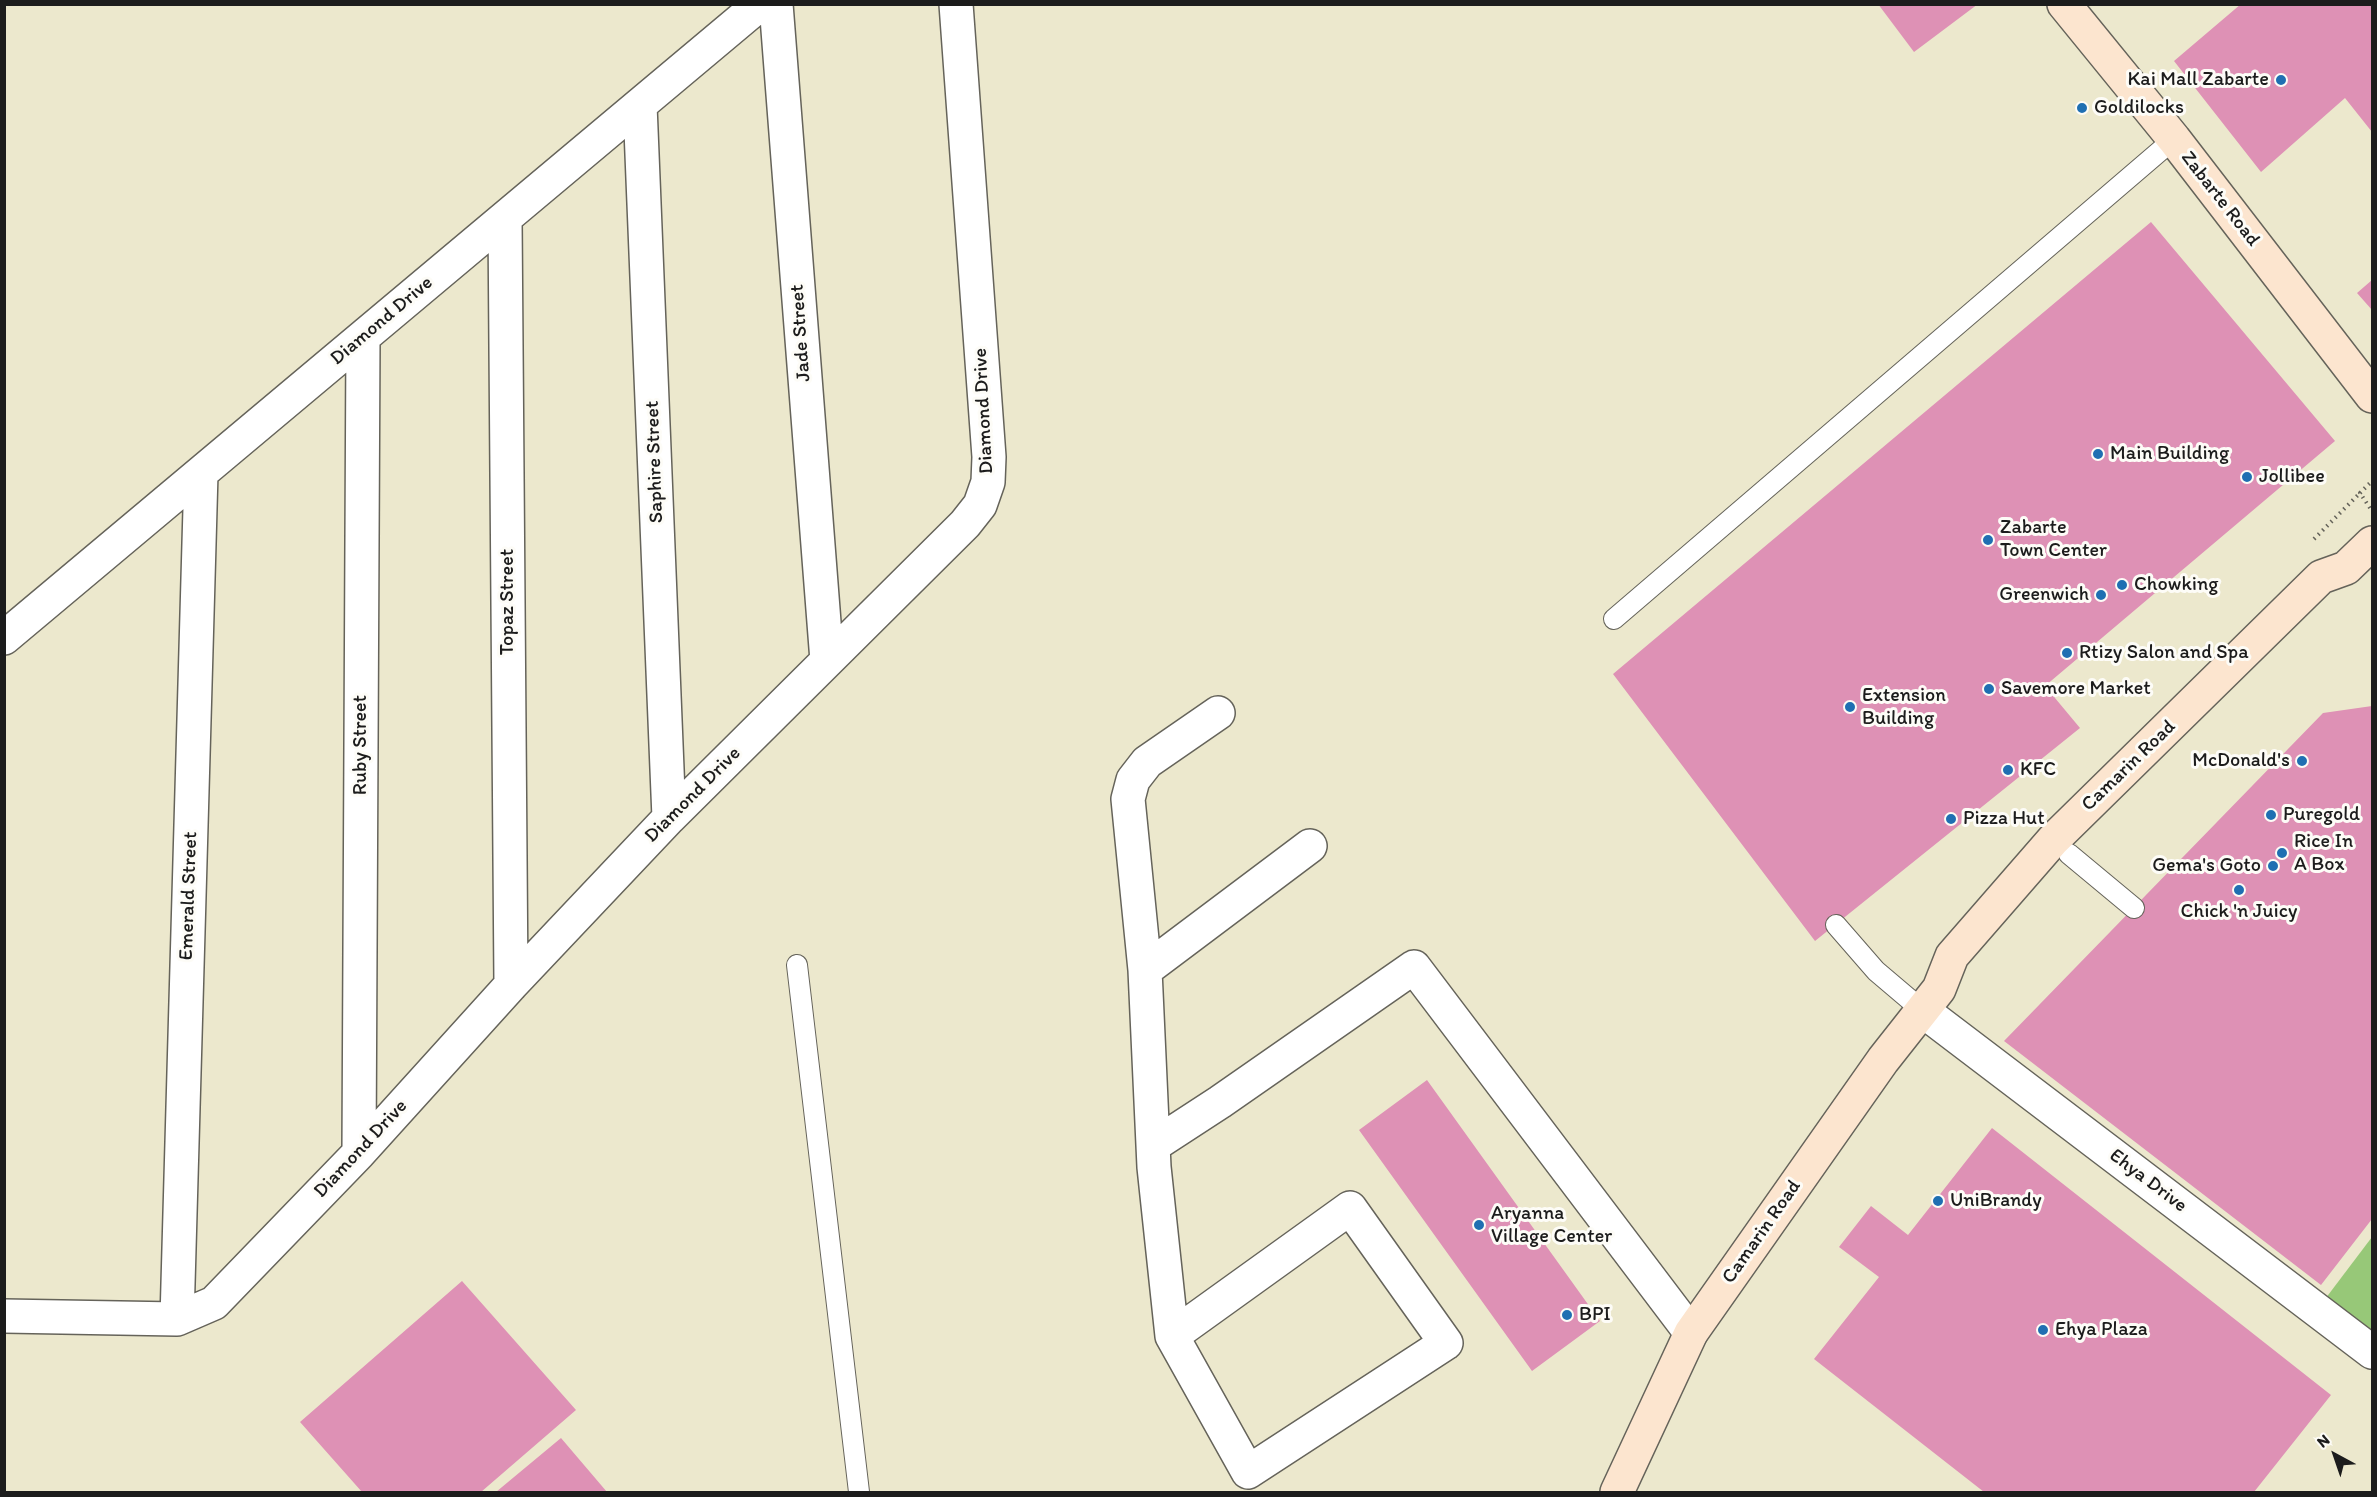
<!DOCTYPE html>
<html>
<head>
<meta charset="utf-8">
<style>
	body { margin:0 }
	#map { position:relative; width:2377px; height:1497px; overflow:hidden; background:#ece8cd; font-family:Itim,sans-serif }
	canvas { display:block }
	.frame { position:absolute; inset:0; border:6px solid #1c1c1c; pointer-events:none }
	.north { position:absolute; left:2305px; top:1425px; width:60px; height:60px; -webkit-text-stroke:4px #fdfcf7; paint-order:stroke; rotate:320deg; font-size:16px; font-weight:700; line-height:24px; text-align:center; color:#1c1c1c }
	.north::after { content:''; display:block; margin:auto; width:21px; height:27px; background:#1c1c1c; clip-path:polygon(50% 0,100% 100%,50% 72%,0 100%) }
</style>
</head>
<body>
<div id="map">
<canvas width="2377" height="1497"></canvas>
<div class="frame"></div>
<div class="north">N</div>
</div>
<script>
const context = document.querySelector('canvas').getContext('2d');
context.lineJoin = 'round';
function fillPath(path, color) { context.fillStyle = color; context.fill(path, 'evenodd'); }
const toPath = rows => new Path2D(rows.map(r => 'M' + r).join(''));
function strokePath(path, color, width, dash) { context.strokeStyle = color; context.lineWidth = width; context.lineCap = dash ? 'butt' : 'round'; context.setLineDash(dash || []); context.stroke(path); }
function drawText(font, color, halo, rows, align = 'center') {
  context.font = font + ' Itim,sans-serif'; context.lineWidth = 6; context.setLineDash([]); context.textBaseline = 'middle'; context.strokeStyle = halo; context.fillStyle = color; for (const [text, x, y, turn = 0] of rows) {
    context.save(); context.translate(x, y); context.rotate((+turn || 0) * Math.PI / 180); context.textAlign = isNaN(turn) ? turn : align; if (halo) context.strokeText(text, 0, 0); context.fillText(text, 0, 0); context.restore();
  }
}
fillPath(toPath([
	[2372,1237,2372,1368,2310,1319]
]), '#97c878');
fillPath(toPath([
	[1878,4,1978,4,1914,52],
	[2241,4,2372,4,2372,132,2345,98,2261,172,2174,61],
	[2151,222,2335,441,2045,686,2080,728,1815,941,1613,674],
	[2372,280,2372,310,2357,293],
	[2372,706,2372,1219,2321,1285,2004,1041,2323,713],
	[1427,1080,1600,1321,1532,1371,1359,1130],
	[1992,1128,2331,1395,2254,1492,1984,1492,1814,1359,1879,1277,1839,1247,1871,1206,1908,1235],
	[462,1281,576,1410,481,1492,362,1492,300,1422],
	[561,1438,607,1492,496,1492]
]), '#de91b5');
const service = toPath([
	[1614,619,2174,139],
	[2069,854,2134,908],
	[1836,925,1876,971,1922,1010],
	[797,965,859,1492]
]);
const minor = toPath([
	[776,4,827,661],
	[640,105,669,818],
	[505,219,511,985],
	[4,638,760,4],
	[1145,970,1310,846],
	[1922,1010,2372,1352],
	[1154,1145,1220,1102,1414,967,1691,1333],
	[359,1153,363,337],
	[4,1316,177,1319,214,1303,359,1153,511,985,669,818,965,524,980,505,988,482,989,457,956,4],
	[177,1319,201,473],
	[1172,1336,1350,1208,1446,1343,1248,1472,1172,1336,1154,1167,1145,970,1128,799,1133,780,1147,762,1218,713]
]);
const secondary = toPath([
	[2064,4,2174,139,2372,396],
	[1617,1492,1691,1333,1883,1060,1939,989,1952,956,2053,840,2321,577,2346,568,2372,543]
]);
strokePath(service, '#65635a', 22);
strokePath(minor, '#65635a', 36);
strokePath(secondary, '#65635a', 36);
strokePath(toPath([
	[2370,508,2360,493,2372,481],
	[2314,539,2360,493]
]), '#65635a', 4, [1.5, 4.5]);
strokePath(service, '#fff', 20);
strokePath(minor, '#fff', 33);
strokePath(secondary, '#fce5cf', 33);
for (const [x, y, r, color] of [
	[2281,80,6,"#1f6fb2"],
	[2082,108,6,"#1f6fb2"],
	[2098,454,6,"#1f6fb2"],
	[2247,477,6,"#1f6fb2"],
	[1988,540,6,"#1f6fb2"],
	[2122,585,6,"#1f6fb2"],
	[2101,595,6,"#1f6fb2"],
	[2067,653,6,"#1f6fb2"],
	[1989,689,6,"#1f6fb2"],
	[1850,707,6,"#1f6fb2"],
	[2302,761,6,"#1f6fb2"],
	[2008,770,6,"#1f6fb2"],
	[2271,815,6,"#1f6fb2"],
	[1951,819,6,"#1f6fb2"],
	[2282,853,6,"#1f6fb2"],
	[2273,866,6,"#1f6fb2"],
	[2239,890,6,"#1f6fb2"],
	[1938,1201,6,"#1f6fb2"],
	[1479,1225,6,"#1f6fb2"],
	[1567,1315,6,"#1f6fb2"],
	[2043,1330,6,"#1f6fb2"]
]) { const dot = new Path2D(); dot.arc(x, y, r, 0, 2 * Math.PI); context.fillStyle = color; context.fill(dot); strokePath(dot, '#fdfcf7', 2); }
drawText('20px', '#1c1c1c', '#fdfcf7', [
	["Kai Mall Zabarte",2269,80,"right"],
	["Goldilocks",2094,108],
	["Main Building",2110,454],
	["Jollibee",2259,477],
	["Zabarte",2000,528],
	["Town Center",2000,551],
	["Chowking",2134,585],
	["Greenwich",2089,595,"right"],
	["Rtizy Salon and Spa",2079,653],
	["Savemore Market",2001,689],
	["Extension",1862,696],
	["Building",1862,719],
	["McDonald's",2290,761,"right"],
	["KFC",2020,770],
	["Puregold",2283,815],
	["Pizza Hut",1963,819],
	["Rice In",2294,842],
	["A Box",2294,865],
	["Gema's Goto",2261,866,"right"],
	["Chick 'n Juicy",2239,912,"center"],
	["UniBrandy",1950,1201],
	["Aryanna",1491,1214],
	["Village Center",1491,1237],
	["BPI",1579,1315],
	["Ehya Plaza",2055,1330]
], 'left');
drawText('20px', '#1c1c1c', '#fdfcf7', [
	["Zabarte Road",2220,199,52],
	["Diamond Drive",382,321,-40],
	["Jade Street",801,333,-94],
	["Diamond Drive",984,411,-93],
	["Saphire Street",655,462,-92],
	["Topaz Street",508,602,-90],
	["Ruby Street",361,745,-90],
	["Camarin Road",2129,766,-44],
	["Diamond Drive",693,795,-45],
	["Emerald Street",189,896,-88],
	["Diamond Drive",361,1149,-47],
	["Ehya Drive",2148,1181,37],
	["Camarin Road",1762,1232,-55]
]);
</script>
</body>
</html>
